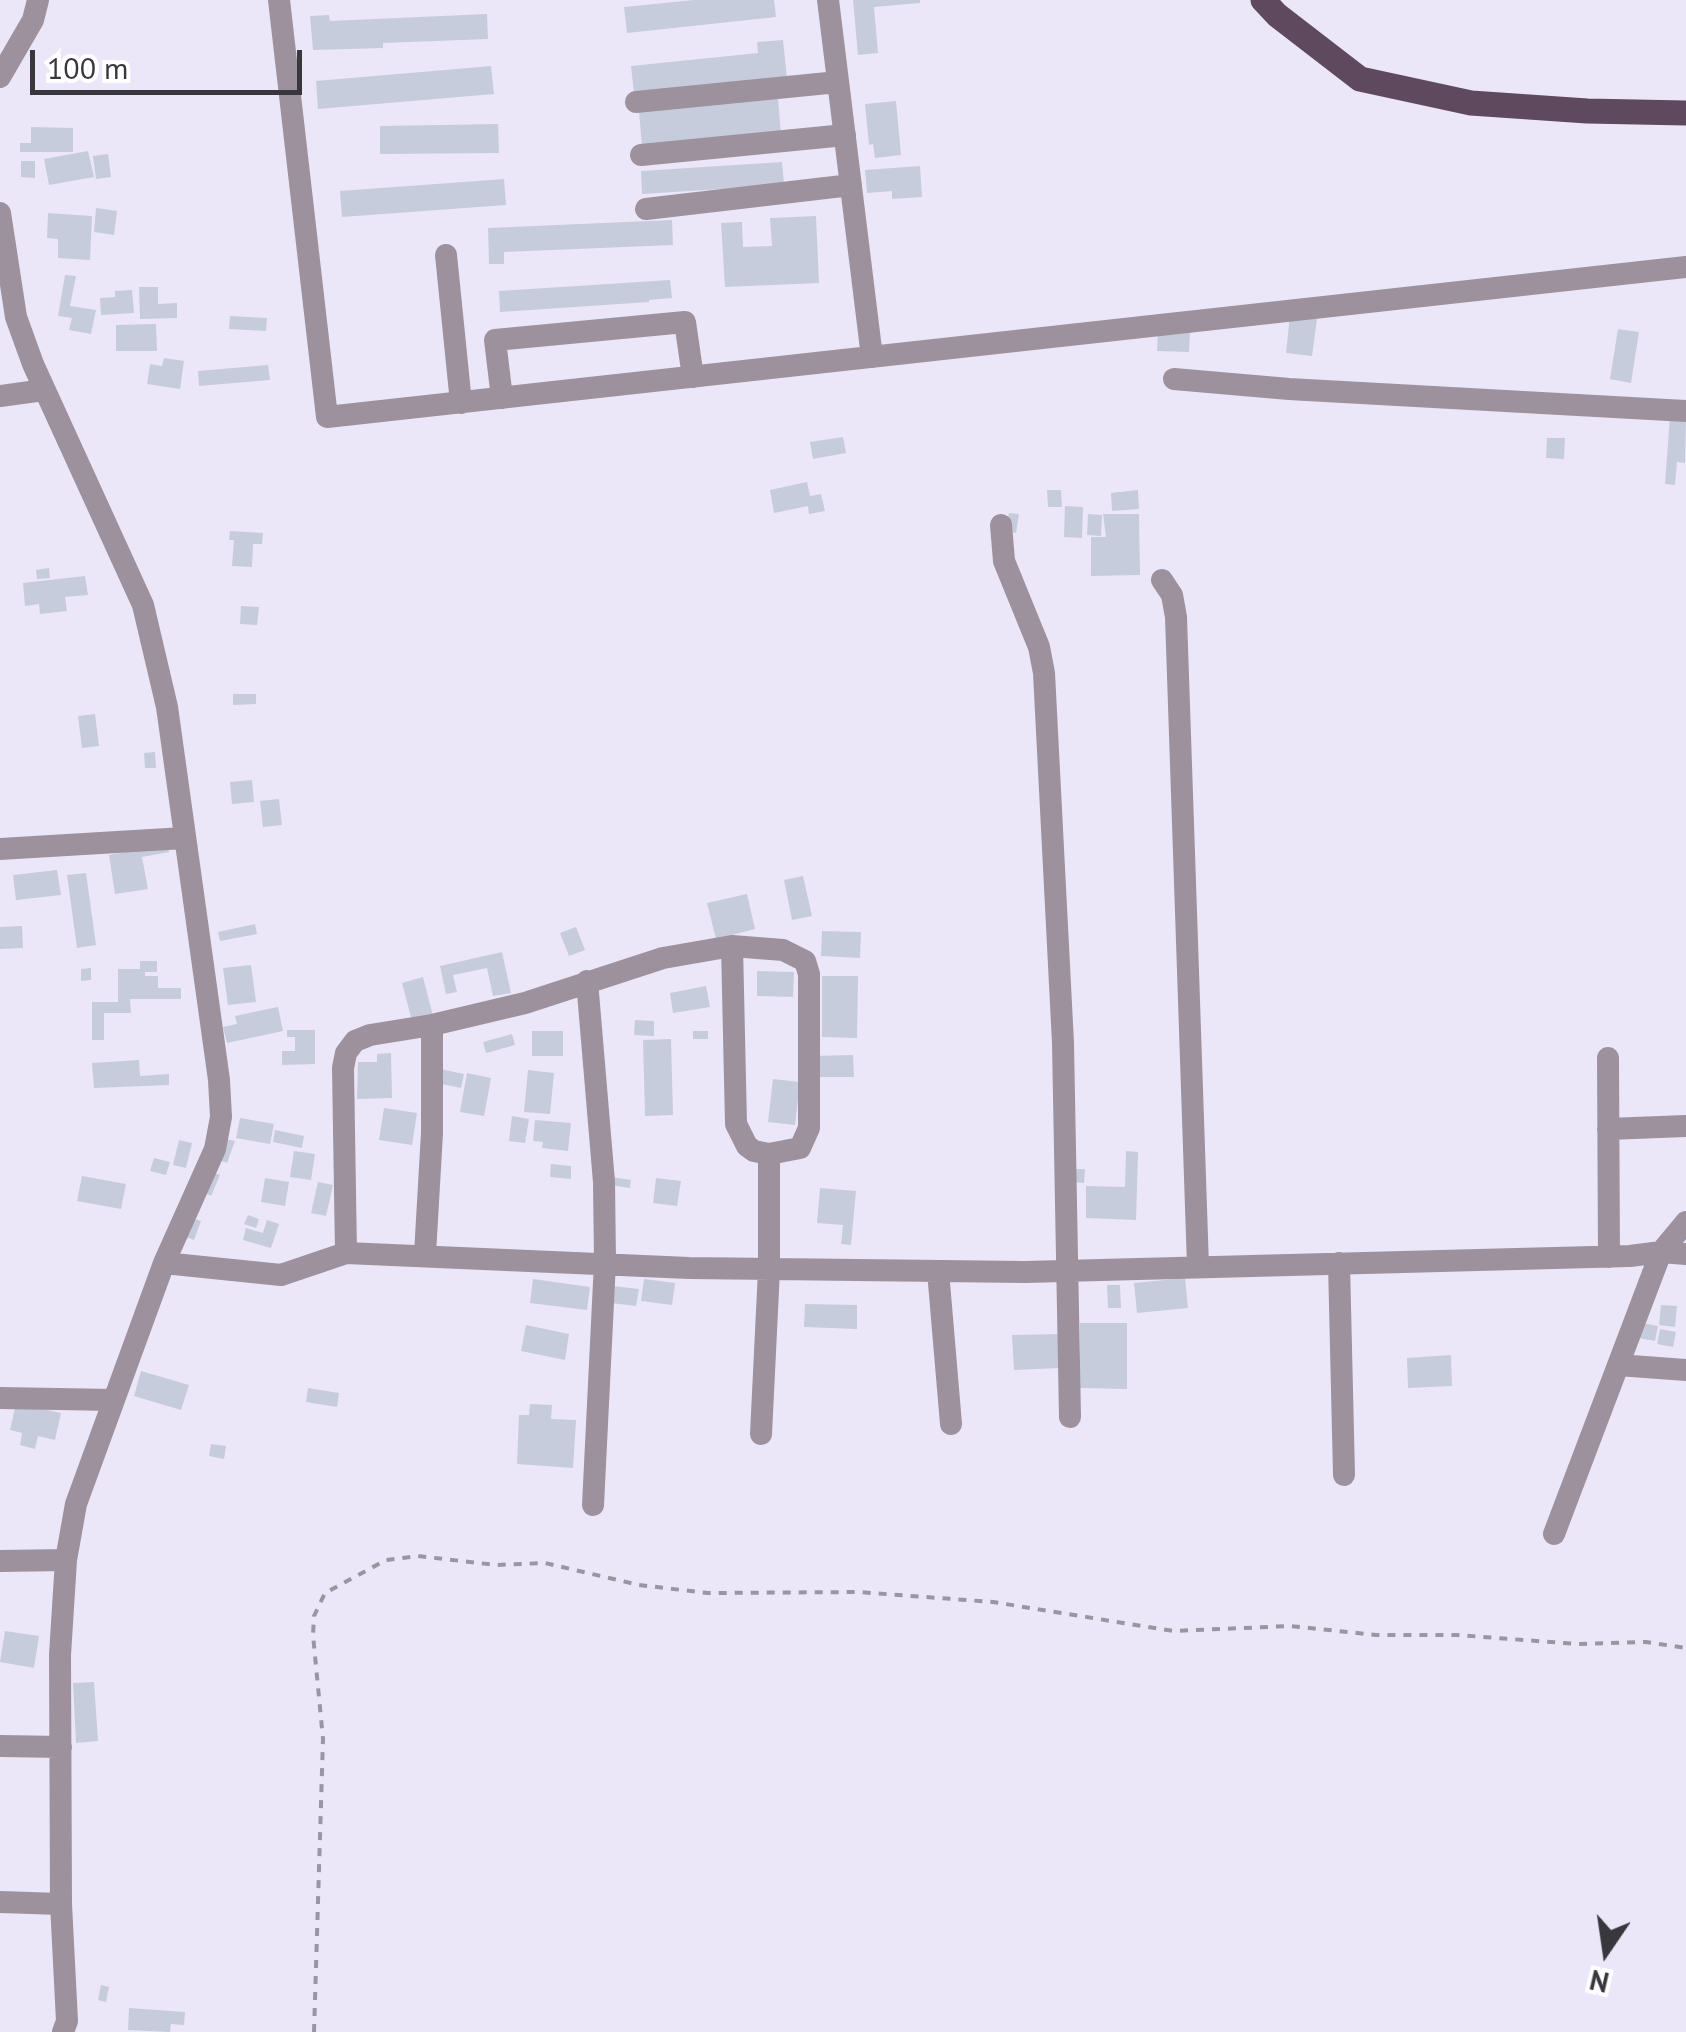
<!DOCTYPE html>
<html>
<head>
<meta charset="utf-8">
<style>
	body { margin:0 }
	#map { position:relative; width:1686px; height:2032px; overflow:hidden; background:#ebe7f8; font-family:"PT Sans",sans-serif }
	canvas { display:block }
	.north { position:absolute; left:1556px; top:1902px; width:100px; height:100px; -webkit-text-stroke:8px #fff; paint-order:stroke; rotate:193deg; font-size:28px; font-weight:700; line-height:40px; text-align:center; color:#39373e }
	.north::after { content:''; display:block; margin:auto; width:35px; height:45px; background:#39373e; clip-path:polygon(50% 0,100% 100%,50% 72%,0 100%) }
	.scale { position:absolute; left:30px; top:50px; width:272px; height:45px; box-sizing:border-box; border:5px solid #39373e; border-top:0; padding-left:12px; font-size:30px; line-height:35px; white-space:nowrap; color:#39373e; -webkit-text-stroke:8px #fff; paint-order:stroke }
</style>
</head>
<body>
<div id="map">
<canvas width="1686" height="2032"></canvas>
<div class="north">N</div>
<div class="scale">100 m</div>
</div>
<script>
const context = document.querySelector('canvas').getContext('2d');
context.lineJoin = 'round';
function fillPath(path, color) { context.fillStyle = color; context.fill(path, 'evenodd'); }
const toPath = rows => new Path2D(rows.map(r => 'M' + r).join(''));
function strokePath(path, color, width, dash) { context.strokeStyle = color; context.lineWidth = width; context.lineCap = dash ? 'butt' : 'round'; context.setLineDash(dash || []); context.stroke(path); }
fillPath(toPath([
	[694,0,774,0,776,17,627,33,624,7],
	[853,0,920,0,920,3,874,7,878,53,858,55],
	[487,14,488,39,383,43,383,48,313,50,310,16,329,15,330,21],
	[783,40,787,79,634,93,631,66,758,53,757,42],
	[491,66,494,94,318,109,316,81],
	[778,98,781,134,642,147,639,111],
	[896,101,901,155,875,158,873,144,869,145,865,104],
	[498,124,499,153,380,154,380,126],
	[31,127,73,128,73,152,20,152,20,143,31,143],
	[88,151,94,177,49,185,44,159],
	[108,154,111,177,96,179,93,156],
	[21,161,35,161,35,178,21,177],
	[782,162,784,185,642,194,641,171],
	[920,166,922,197,892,199,892,191,867,193,865,170],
	[504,179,506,205,342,217,340,191],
	[96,208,117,211,114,235,94,232],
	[48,213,92,216,90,260,58,258,58,239,47,238],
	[816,216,819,283,725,287,721,223,742,222,743,247,772,246,770,218],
	[672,220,673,245,504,252,504,264,489,264,488,228],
	[65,275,76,276,70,306,96,310,91,334,69,330,72,318,58,316],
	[670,280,672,298,649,300,649,302,500,312,499,291],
	[139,287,158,287,158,304,177,303,177,318,140,319],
	[132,290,134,313,101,315,100,298,115,297,115,291],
	[1290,315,1317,319,1312,356,1286,353],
	[230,316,267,318,266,331,229,329],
	[156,324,157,351,116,351,116,325],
	[1618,329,1639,332,1631,383,1610,379],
	[1158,330,1190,331,1189,352,1157,351],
	[164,358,184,361,180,389,147,384,150,364,162,366],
	[268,365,270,380,199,386,198,371],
	[1670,416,1686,417,1685,463,1677,462,1675,485,1665,484],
	[843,437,846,453,813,459,810,442],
	[1547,438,1565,438,1564,459,1546,458],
	[807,482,810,496,821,494,825,511,809,514,808,506,774,513,770,490],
	[1047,490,1061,490,1062,507,1048,507],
	[1138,490,1139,509,1112,511,1111,493],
	[1065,506,1083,507,1082,538,1064,537],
	[1009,513,1019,514,1016,533,1005,531],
	[1088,514,1102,515,1101,536,1087,535],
	[1103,514,1139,514,1140,575,1091,576,1091,537,1106,537],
	[230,531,263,533,262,544,253,544,252,567,232,566,234,540,229,540],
	[49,568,50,578,37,579,36,570],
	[85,576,88,595,65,597,67,611,40,614,39,604,25,606,23,583],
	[241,606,259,607,257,625,240,624],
	[233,694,256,694,256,704,233,705],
	[95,714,99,746,82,748,78,716],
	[155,752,156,768,145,768,144,753],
	[252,780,254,802,232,804,230,782],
	[279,799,282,825,263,827,260,801],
	[168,845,169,852,142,857,148,889,115,894,109,855],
	[57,870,61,895,16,900,13,875],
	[86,873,96,945,77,948,67,875],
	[803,876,812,916,792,920,784,880],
	[747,894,755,929,716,939,707,903],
	[255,924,257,934,220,941,218,932],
	[22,926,23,948,0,949,0,927],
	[576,927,585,950,569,956,560,933],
	[822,931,861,932,860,958,821,956],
	[502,952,511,993,493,996,487,968,453,975,457,992,446,994,440,966],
	[140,961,157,961,157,972,145,972,145,976,158,976,158,988,181,988,181,999,130,999,131,1013,104,1013,104,1040,92,1040,92,1002,118,1002,118,969,140,969],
	[251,965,256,1002,228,1005,223,968],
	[91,968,91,980,81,981,81,969],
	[757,971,794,972,793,997,757,996],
	[822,976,858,976,857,1038,822,1037],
	[423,977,433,1016,412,1021,402,983],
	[706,986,710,1007,673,1013,670,993],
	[278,1007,283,1031,227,1043,223,1027,237,1024,235,1016],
	[635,1020,654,1021,654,1036,634,1035],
	[287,1030,315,1030,315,1064,282,1065,282,1051,295,1051,295,1037,287,1037],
	[532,1031,563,1031,563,1056,532,1056],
	[693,1031,708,1031,708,1039,693,1039],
	[512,1034,515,1045,486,1053,483,1042],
	[671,1039,673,1115,645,1116,643,1040],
	[391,1053,392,1098,357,1099,358,1062,377,1062,377,1054],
	[853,1055,854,1077,813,1077,813,1056],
	[139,1060,140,1076,169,1074,169,1085,94,1088,92,1063],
	[440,1069,464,1074,461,1088,437,1083],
	[528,1070,554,1073,550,1114,524,1112],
	[467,1073,491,1078,484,1116,460,1112],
	[773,1079,800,1082,795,1125,768,1122],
	[384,1108,417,1113,412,1145,379,1140],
	[512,1116,529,1119,525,1143,509,1141],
	[240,1118,274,1124,270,1144,236,1138],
	[535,1120,571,1123,568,1151,542,1148,543,1142,533,1141],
	[275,1130,304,1136,302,1148,273,1142],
	[226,1139,235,1141,227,1163,219,1160],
	[179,1140,192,1143,186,1168,173,1165],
	[294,1151,315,1154,311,1180,290,1177],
	[1126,1151,1138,1152,1136,1220,1086,1218,1086,1186,1125,1187],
	[154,1158,170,1162,166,1175,150,1171],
	[551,1164,571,1166,571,1179,550,1177],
	[1072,1169,1085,1169,1084,1183,1071,1182],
	[210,1171,220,1175,211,1196,202,1191],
	[82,1176,126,1184,121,1209,77,1201],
	[611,1177,631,1180,630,1188,610,1185],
	[265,1178,289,1182,285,1206,261,1202],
	[656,1178,681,1181,677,1206,653,1203],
	[318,1182,333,1185,326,1216,311,1213],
	[820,1188,856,1191,851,1245,841,1244,843,1225,817,1223],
	[248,1215,259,1219,256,1228,244,1224],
	[191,1218,201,1221,194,1240,184,1236],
	[267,1220,279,1224,271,1248,243,1240,246,1228,263,1233],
	[1185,1278,1188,1308,1137,1313,1134,1283],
	[533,1279,590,1287,587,1310,530,1303],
	[644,1279,675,1283,672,1305,641,1301],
	[1107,1285,1120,1285,1121,1308,1108,1308],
	[613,1286,639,1289,636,1306,611,1303],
	[805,1304,857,1305,857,1329,804,1327],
	[1661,1305,1677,1306,1675,1327,1659,1325],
	[1080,1323,1127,1323,1127,1389,1080,1388],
	[1642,1323,1658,1326,1655,1341,1639,1338],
	[526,1325,569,1334,565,1360,521,1351],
	[1660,1329,1676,1332,1673,1347,1657,1344],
	[1060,1334,1061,1368,1014,1370,1012,1335],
	[1451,1355,1452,1386,1408,1388,1407,1358],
	[141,1371,189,1385,181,1410,134,1396],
	[308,1388,339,1393,337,1407,306,1402],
	[16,1403,61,1413,55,1440,38,1436,35,1449,20,1445,22,1433,10,1430],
	[530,1404,552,1405,551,1419,576,1420,573,1468,517,1464,519,1415,529,1415],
	[211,1444,226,1446,224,1459,209,1456],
	[5,1631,39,1636,34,1668,0,1662],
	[94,1682,98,1741,76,1743,73,1683],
	[101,1985,109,1987,106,2002,98,2000],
	[129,2008,185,2012,184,2025,171,2024,170,2032,128,2030]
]), '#c6ccdc');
strokePath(toPath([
	[314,2032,323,1739,313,1635,314,1616,325,1593,386,1560,418,1556,496,1565,545,1563,639,1585,708,1593,858,1592,993,1602,1173,1631,1290,1626,1376,1635,1457,1635,1577,1644,1646,1642,1686,1648]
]), '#9996a2', 4, [8, 8]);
strokePath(toPath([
	[279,0,327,417,1686,267],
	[828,0,872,357],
	[0,77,33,20,38,0],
	[636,102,838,82],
	[641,155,845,135],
	[646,209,851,185],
	[0,213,16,317,33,364,143,605,167,707,219,1080,221,1117,215,1149,164,1263,76,1504,66,1560,60,1655,61,1904,67,2021,63,2032],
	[446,255,461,403],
	[1174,379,1289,389,1686,411],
	[0,396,44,390],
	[502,398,495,340,685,322,693,377],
	[1001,525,1004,561,1039,647,1044,673,1063,1043,1070,1417],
	[1162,580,1172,595,1176,617,1198,1266],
	[0,849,184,838],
	[732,946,736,1124,747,1146,754,1151,769,1154,769,1270,761,1434],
	[587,981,604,1182,605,1262,593,1505],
	[1608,1058,1609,1257],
	[1608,1129,1686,1126],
	[346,1253,343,1068,346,1053,355,1041,370,1035,432,1025,525,1003,663,958,732,946,783,950,805,961,809,974,809,1128,800,1148,769,1154],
	[425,1254,432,1133,432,1025],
	[164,1263,281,1275,346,1253,689,1268,1025,1272,1630,1256,1661,1252,1686,1254],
	[1339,1263,1344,1475],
	[938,1271,951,1424],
	[1618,1365,1686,1370],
	[0,1398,114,1400],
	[1554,1534,1661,1252,1686,1222],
	[0,1561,66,1560],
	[0,1746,61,1747],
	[0,1902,61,1904]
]), '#9e919e', 22);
strokePath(toPath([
	[1263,0,1277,15,1360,79,1471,103,1587,111,1686,113]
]), '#5f495f', 25);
</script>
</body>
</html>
